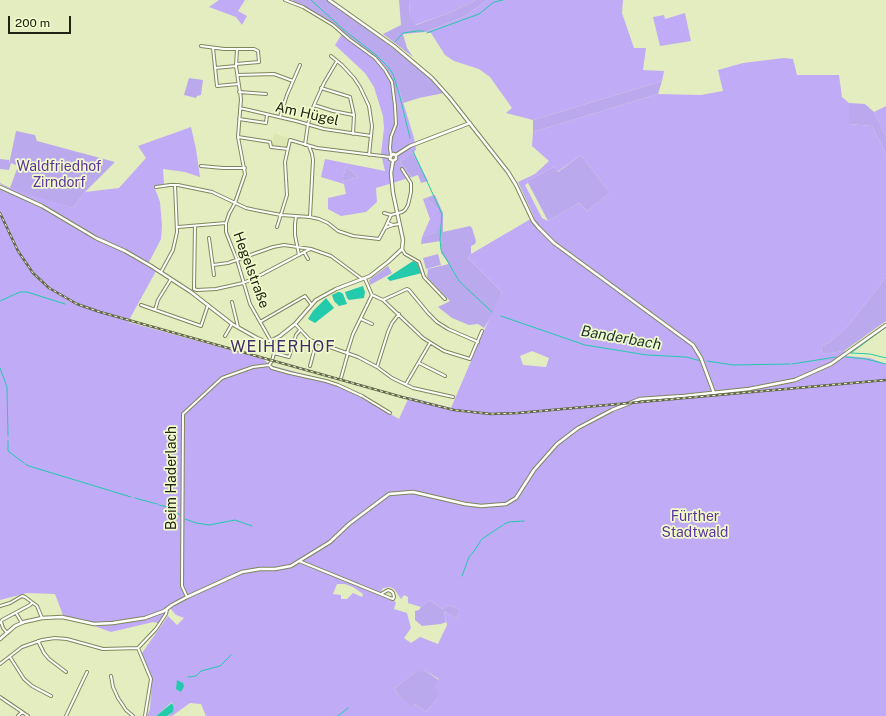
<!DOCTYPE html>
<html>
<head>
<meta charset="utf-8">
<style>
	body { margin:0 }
	#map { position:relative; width:886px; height:716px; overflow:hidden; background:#e4edbf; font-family:"Public Sans",sans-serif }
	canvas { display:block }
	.scale { position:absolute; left:8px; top:16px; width:63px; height:18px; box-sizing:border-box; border:2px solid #212312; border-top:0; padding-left:5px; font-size:12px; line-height:14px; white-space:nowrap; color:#212312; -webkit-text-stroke:3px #f1facc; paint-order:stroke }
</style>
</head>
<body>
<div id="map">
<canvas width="886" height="716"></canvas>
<div class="scale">200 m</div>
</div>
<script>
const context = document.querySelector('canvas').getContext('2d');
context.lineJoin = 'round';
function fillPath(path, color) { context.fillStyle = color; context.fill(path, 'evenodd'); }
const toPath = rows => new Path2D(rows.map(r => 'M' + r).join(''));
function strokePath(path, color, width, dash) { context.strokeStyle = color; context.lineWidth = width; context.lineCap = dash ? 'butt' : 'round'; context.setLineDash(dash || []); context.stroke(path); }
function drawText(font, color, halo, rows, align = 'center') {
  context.font = font + ' "Public Sans",sans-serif'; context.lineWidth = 3.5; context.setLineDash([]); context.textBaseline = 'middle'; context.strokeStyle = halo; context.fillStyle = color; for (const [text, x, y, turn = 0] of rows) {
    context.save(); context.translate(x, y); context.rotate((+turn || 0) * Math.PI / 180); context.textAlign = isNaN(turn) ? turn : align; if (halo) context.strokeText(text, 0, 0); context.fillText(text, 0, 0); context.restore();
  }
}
fillPath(toPath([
	[274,133,288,138,289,141,287,147,273,146,272,145]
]), '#dce6b0');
fillPath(toPath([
	[293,0,328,0,411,61,427,76,444,93,419,98,403,103,400,92,352,43,326,21,292,2],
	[399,0,410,0,409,14,416,25,449,13,476,0,488,0,465,16,425,32,403,34,407,48,413,57,383,34,401,25],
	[189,78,203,80,201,95,197,96,196,98,184,95],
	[662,81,658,94,533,132,533,120],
	[849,103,865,104,874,112,886,136,886,154,872,126,849,124],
	[16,131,35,135,37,141,115,162,85,192,73,208,9,189,0,184,0,183,10,188,18,166,11,163,9,170,0,169,0,159,9,160,9,164],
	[413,152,428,181,421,183,418,175,412,177,400,162],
	[581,155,610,193,587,211,579,203,548,221,527,181,554,167,558,172],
	[346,166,358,177,342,182],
	[434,195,435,195,443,213,443,232,470,226,472,228,476,241,475,244,471,246,471,254,468,258,502,292,493,314,484,328,478,324,469,325,452,318,438,307,450,301,427,277,428,269,449,264,441,253,441,241,421,244,422,237,436,232,438,210,426,198],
	[438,254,441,265,426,269,423,258],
	[388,266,392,273,370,285,369,280],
	[886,277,886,321,844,351,822,354,821,346,830,342,848,326],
	[430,600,442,609,448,605,460,609,457,619,444,611,446,622,441,624,422,626,415,620,415,611,419,610,421,607],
	[424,670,439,680,439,697,426,712,415,704,412,708,399,696,394,689,416,671]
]), '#bba9ed');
fillPath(toPath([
	[219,0,245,0,238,11,247,16,242,25,236,17,209,7],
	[410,0,476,0,449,13,415,25,409,14],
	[488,0,623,0,622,13,634,48,646,48,643,70,664,71,662,81,533,120,506,113,512,108,490,77,479,69,454,61,445,55,431,33,425,32,465,16],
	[685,13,691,41,660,46,653,17,664,15,665,19],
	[342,34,352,43,387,64,400,92,414,138,416,150,400,162,412,177,376,188,377,202,366,212,341,216,328,209,328,198,346,194,344,184,321,177,325,159,385,171,381,154,384,128,383,116,374,87,365,73,335,45],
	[346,166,358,177,342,182],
	[784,58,793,59,797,75,839,75,842,97,849,103,849,124,872,126,886,154,886,277,848,326,830,342,821,346,822,354,844,351,847,356,870,358,886,364,886,716,206,716,201,704,190,703,172,716,168,716,173,712,174,708,172,702,156,716,147,716,150,709,152,678,142,653,168,616,177,625,184,618,176,615,170,608,158,623,153,622,111,632,63,615,55,594,27,593,0,600,0,189,8,193,10,188,73,208,85,192,119,188,146,158,138,146,191,127,196,149,200,177,185,172,163,169,164,184,154,186,160,202,162,226,161,239,147,266,156,271,128,322,263,359,270,365,333,382,399,419,409,397,451,408,483,333,502,292,468,258,471,254,534,217,518,182,535,174,549,161,532,146,533,132,658,94,701,95,723,91,718,70,743,63],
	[581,155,610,193,587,211,579,203,548,221,542,218,525,185,528,183,527,181,554,167,557,172],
	[532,351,549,358,546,367,523,365,520,356],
	[337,584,345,584,353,587,363,594,362,597,353,593,347,599,341,599,341,595,333,594],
	[390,587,394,589,401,599,404,595,408,597,408,603,421,607,430,600,442,609,448,605,460,609,457,619,444,611,447,625,438,644,420,637,411,643,404,638,411,628,407,613,394,609,396,602,379,595,383,588],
	[424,670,439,679,434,685,439,697,426,712,415,704,412,707,399,696,394,689,416,671,421,673],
	[886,106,886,136,874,112],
	[426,198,438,210,441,223,436,232,422,237,430,219,423,199]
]), '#bfabf6');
fillPath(toPath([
	[413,261,417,263,422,273,390,281,387,278],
	[363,286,365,292,364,298,349,300,347,298,345,292],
	[338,292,340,292,343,294,347,304,339,306,334,301,332,295],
	[326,298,334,308,315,323,308,319,313,311],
	[177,680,183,683,184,686,181,692,176,689],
	[172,703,174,708,173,712,167,716,156,716]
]), '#24caac');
strokePath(toPath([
	[311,0,344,30,376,55,388,67,393,74,400,97,410,138],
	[427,33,479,14,494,2,503,0],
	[395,42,403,33,417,31,424,31],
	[413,151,442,214,440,239,441,250,459,281,492,312],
	[0,301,20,292,27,292,65,304],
	[501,316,585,345,647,355,686,357,701,361],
	[851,353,886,327],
	[851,353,870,354,886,358],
	[846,357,866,359,886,364],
	[707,361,733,365,790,364],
	[792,364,836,357],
	[0,368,7,387,8,436],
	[8,441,8,451,24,463],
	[25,464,29,466,131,497],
	[135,498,157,504],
	[159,505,171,508,180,515],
	[185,519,196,523,209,525,235,520,252,526],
	[504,524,509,522,524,521],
	[482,539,503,525],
	[462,576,469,557,475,550,481,540],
	[188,677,196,676,201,671,220,666,231,655],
	[338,716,348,708]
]), '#24caac', 1);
const minor = toPath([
	[285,0,303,7,333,25,349,39,375,58,385,70,392,82,395,106,396,124,391,137,390,148,391,155],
	[201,46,224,49,254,49,258,51,259,62,236,64],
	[213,48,217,86,238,84],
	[331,56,342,65,354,78,360,87,369,106,372,126,369,155],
	[215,68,236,66],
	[238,75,274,74,293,81],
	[321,88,350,97,354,115,353,134],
	[239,92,266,94],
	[314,105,333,111,353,115],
	[240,108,296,121,324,129,371,136],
	[280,117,287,95,300,65],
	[239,119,266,123,267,115],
	[238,137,270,142,271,147,288,149],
	[305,145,308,124,314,105,324,83,337,61],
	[309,146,312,154,313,160,310,217],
	[201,166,223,168,245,168],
	[156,187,170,185,178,185,212,192,246,208,255,210,281,215,310,217,319,219,328,223,338,231,353,236,379,239,385,228],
	[384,213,391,215,402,212,405,210,408,205,411,192,411,183,402,169],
	[391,215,385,228,393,225],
	[296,216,295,224,295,235,299,255],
	[388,223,393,225,399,224],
	[178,227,226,223],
	[277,227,287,195,285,162,290,140,317,148,390,157],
	[209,238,214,275],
	[402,249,405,254,419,262,424,277,445,299],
	[304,252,308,259],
	[213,265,228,263,273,247,284,245,311,249,331,256,362,279],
	[161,272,173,250,177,232,175,185],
	[365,279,372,295,383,300,423,338,444,351,470,359,482,331],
	[194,289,197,290,216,289,243,283,255,278,310,249],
	[194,289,195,226],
	[383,300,407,289,409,290,428,313,437,322,448,329,478,342],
	[232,302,238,327],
	[141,305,201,326,208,305],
	[155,310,158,300,171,279],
	[361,319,372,324],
	[260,322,305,296,311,304],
	[295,324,310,340,358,357,377,367,392,378,413,388,453,397],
	[225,336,232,324],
	[274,353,289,357,296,335,300,330],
	[347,353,353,334,372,295],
	[419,363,445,376],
	[269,365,272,368,290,373,326,381,338,385,362,396,390,413],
	[310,366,316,343],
	[377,367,388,332,392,323,399,314],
	[341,378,348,353],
	[406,384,430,343],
	[299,561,390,598,393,599,394,597,393,593,391,591,388,590,381,594],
	[187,597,182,586,183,414,222,378,253,367,269,365,272,361,274,353,271,341,250,304,237,260,226,232,226,223,229,214,235,203,245,174,238,137,241,99,236,66,237,49],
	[0,606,10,603,22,596,25,597,37,606,42,618],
	[16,613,22,623],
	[1,622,3,628,7,633],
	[0,623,2,620,30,605,32,603],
	[38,641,44,653,49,659,66,672],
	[138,648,151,679,145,716],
	[138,648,156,629,166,614,167,609],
	[10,657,24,679,32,686,51,696],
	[0,664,22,647,42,640,55,638,67,639,103,649,138,648],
	[111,676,113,687,118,698,126,710,133,716],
	[0,697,28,716],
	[18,716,22,712],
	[66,716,87,672]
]);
const tertiary = toPath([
	[329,0,394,46,432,78,449,97,508,172,516,185,533,221,538,227,554,243,693,345,701,358,714,393],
	[393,161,396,159,396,155],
	[0,187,42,206,96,238,125,251,151,266,191,292,232,324,257,338,264,341,271,341,280,336,295,324,316,300,336,289,370,276,388,262,402,249,403,240,393,193,391,173,393,161,390,159,391,156,393,154,396,155,410,146,470,123],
	[0,639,15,626,24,622,42,618,62,617,94,624,113,623,145,618,164,611,172,605,187,597,242,572,260,569,275,569,291,566,330,542,349,524,389,494,413,492,465,504,481,506,506,504,516,498,534,470,557,444,578,428,612,410,640,399,684,396,749,389,795,380,831,364,886,325]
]);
strokePath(minor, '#7f865c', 4);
strokePath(tertiary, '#7f865c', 4.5);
strokePath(minor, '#fff', 2);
strokePath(tertiary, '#fff', 2.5);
const rail = toPath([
	[0,213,18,251,33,273,49,288,77,304,100,312,402,397,454,410,491,414,518,413,886,380]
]);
strokePath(rail, '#62664b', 2.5);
strokePath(rail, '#f1facc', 1, [3]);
drawText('14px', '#212312', '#f1facc', [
	["Am Hügel",307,114,13],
	["Hegelstraße",251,270,70],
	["Beim Haderlach",172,478,-90]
]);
drawText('14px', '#5c349e', '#f1facc', [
	["Waldfriedhof",59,167],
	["Zirndorf",59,183],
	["Fürther",695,517],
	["Stadtwald",695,533]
]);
drawText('italic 15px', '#1c342e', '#f1facc', [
	["Banderbach",621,338,10]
]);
context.letterSpacing = '1px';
drawText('16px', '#412d69', '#f1facc', [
	["WEIHERHOF",283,347]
]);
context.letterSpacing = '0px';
</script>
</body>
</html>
